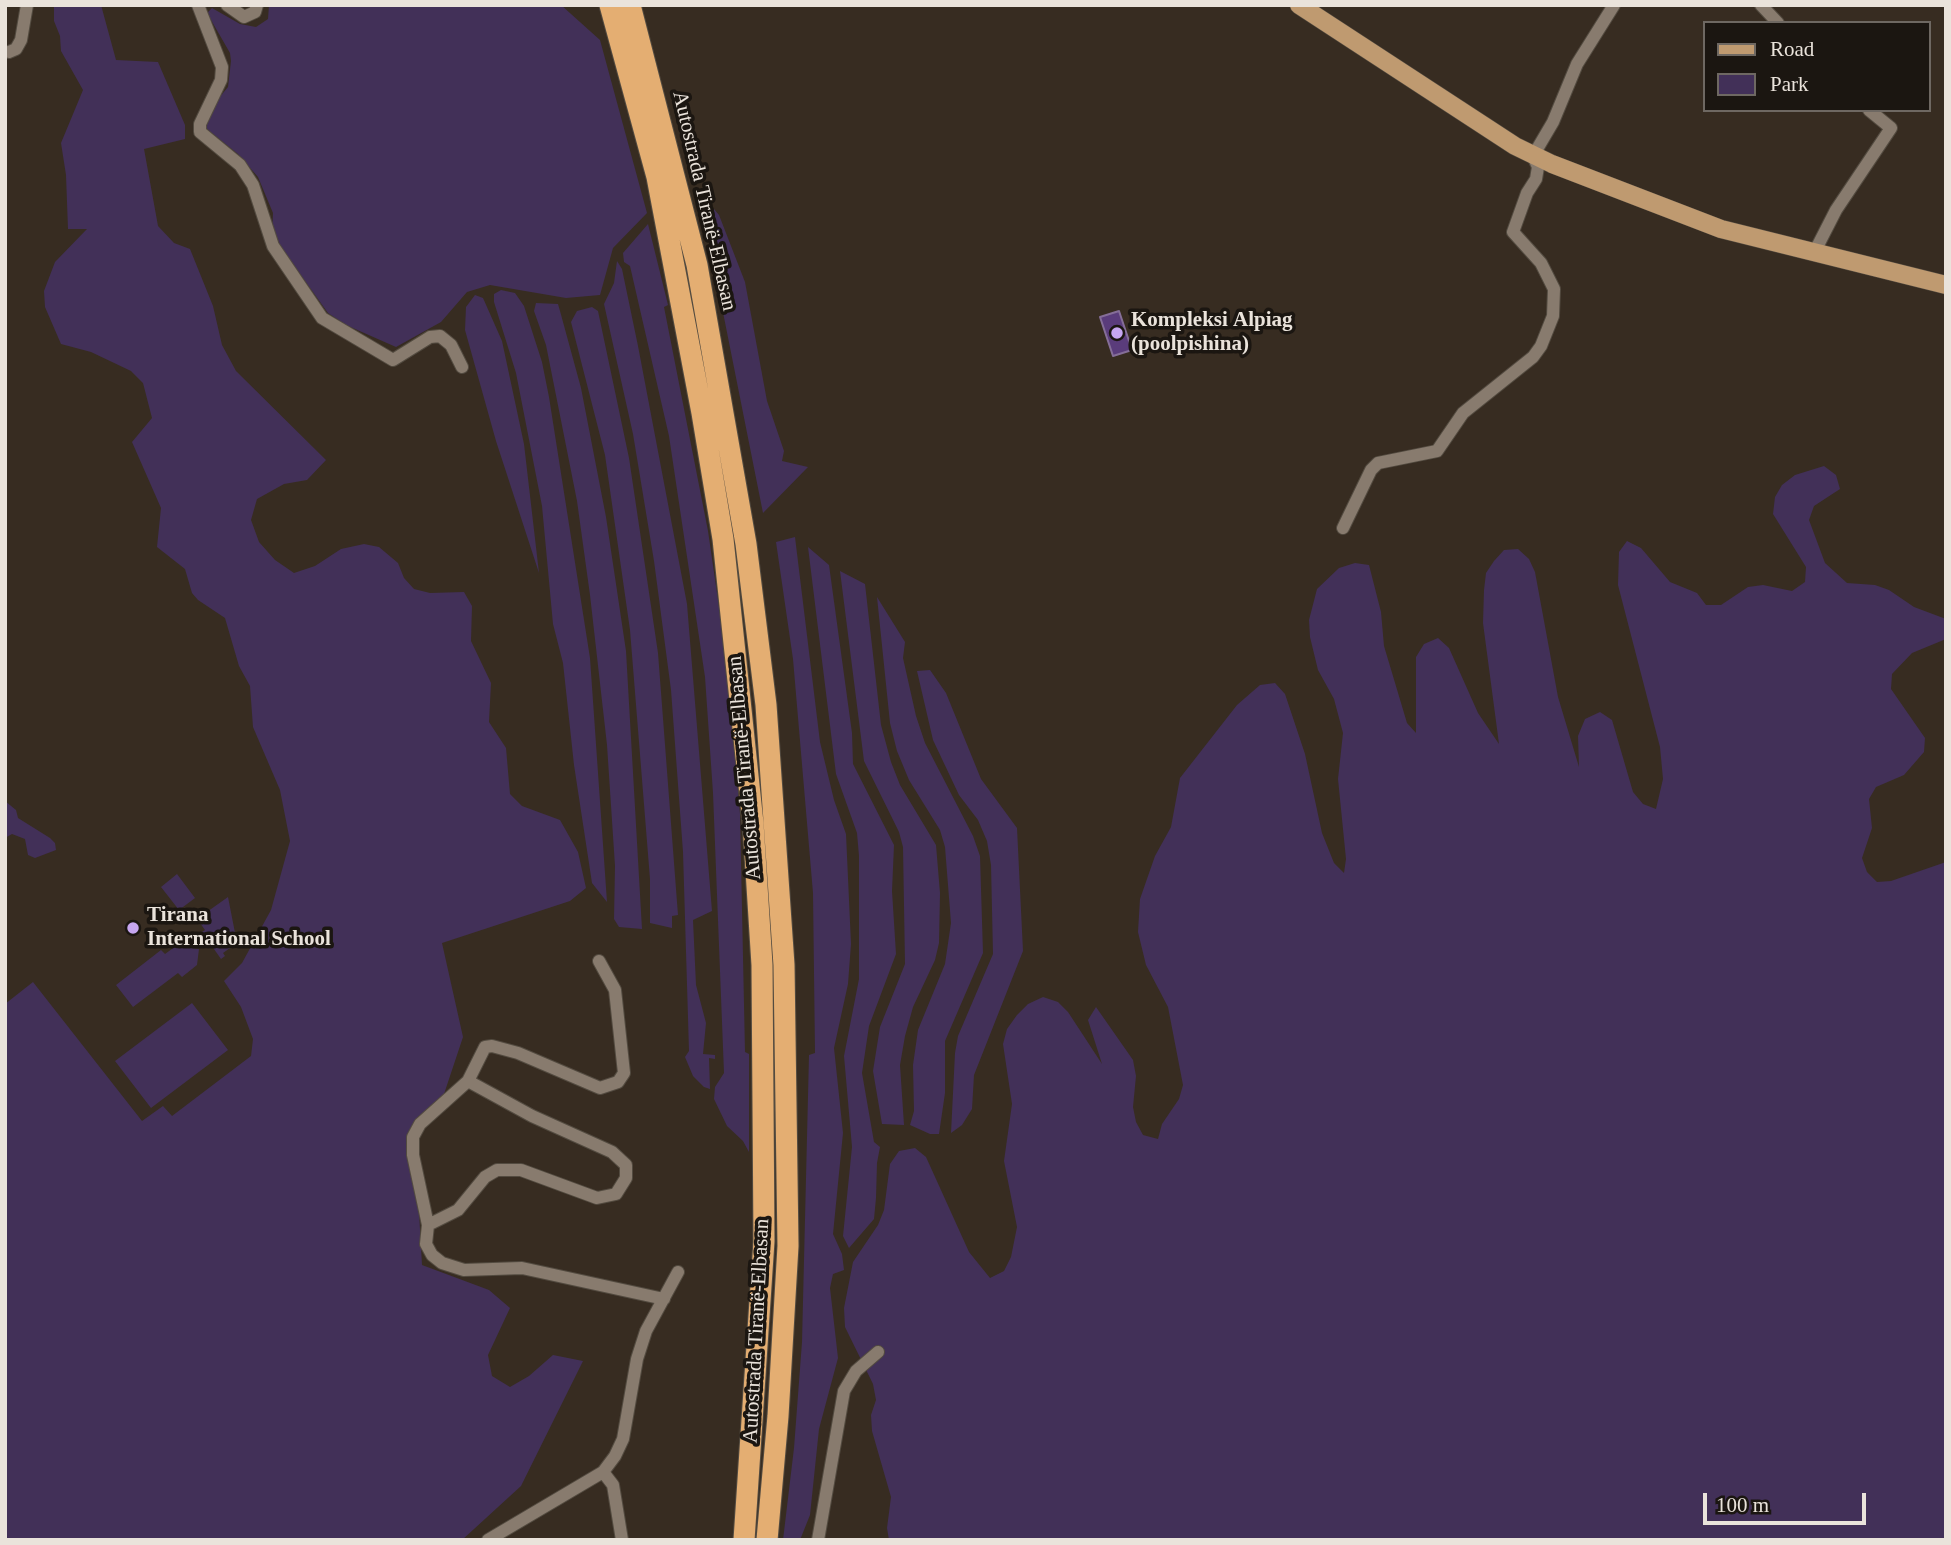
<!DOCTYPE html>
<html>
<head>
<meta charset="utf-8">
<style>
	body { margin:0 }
	#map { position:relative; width:1951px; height:1545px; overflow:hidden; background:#372c21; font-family:"Times New Roman",serif }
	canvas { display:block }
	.frame { position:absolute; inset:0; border:7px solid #eae3db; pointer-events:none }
	.legend { position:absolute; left:1703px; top:21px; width:228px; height:91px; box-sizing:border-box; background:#1b1611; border:2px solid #6e6862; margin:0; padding:9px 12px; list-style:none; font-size:21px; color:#eae3db }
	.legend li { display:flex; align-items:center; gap:14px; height:35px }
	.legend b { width:35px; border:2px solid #6e6862 }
	.scale { position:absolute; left:1703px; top:1493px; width:163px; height:32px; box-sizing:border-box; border:4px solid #eae3db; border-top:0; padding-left:9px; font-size:21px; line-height:24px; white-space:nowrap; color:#eae3db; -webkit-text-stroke:5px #1b1611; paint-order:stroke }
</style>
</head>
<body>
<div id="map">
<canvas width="1951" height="1545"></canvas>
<div class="frame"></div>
<ul class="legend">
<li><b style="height:9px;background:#bf9a70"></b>Road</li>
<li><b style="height:19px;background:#423058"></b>Park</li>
</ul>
<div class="scale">100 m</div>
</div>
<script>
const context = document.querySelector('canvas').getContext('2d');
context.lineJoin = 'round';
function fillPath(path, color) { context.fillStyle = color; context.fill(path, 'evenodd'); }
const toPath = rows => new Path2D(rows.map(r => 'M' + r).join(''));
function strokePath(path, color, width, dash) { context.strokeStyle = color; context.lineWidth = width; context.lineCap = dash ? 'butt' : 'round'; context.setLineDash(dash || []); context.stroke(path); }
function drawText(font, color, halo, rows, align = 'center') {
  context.font = font + ' "Times New Roman",serif'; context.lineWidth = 7; context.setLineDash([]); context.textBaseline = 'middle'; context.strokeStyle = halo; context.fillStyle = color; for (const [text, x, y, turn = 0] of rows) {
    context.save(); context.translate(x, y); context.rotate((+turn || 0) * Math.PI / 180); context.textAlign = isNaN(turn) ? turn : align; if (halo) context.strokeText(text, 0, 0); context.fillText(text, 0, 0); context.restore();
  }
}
fillPath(toPath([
	[54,5,101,5,116,60,158,62,185,125,185,139,144,149,158,226,174,243,190,249,213,306,222,345,236,371,326,460,307,480,284,484,257,499,251,520,259,542,275,560,294,573,315,566,341,549,364,544,379,547,398,563,404,578,414,589,430,593,464,592,472,606,471,641,491,683,489,722,506,748,510,794,522,806,560,820,578,852,586,888,570,901,442,943,463,1037,443,1097,415,1141,422,1265,489,1290,510,1308,488,1355,492,1376,510,1387,529,1376,553,1355,583,1361,521,1486,462,1540,5,1540,5,1004,33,982,142,1121,163,1106,172,1116,251,1056,253,1039,241,1007,224,981,242,963,271,910,290,841,280,790,253,727,250,686,239,666,225,618,198,600,192,593,185,569,157,547,161,508,132,442,152,418,143,383,131,371,91,352,61,344,45,307,44,291,55,262,87,229,68,229,66,175,61,143,83,90,61,51,60,36,54,21],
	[269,5,561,5,600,40,647,213,613,248,600,295,566,298,490,285,467,292,441,322,396,347,346,325,328,313,272,235,273,213,258,177,238,154,203,126,208,111,228,87,231,61,230,53,207,13,212,8,240,24,256,27,268,19],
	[714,209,719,215,745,282,767,401,784,451,782,461,808,467,763,513,704,217,706,210],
	[648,224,668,305,664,307,708,531,726,655,740,814,745,1052,749,1054,749,1152,743,1141,727,1126,714,1099,715,1087,724,1073,713,793,705,677,669,436,630,266,624,262,623,253],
	[617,261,622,269,638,346,687,604,712,911,693,920,696,985,706,1023,703,1054,715,1055,715,1059,709,1058,710,1089,704,1087,693,1076,685,1057,689,1051,683,852,671,690,654,561,633,434,604,304,614,283],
	[501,290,515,293,524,306,542,362,549,397,590,658,607,902,592,883,574,765,563,663,553,624,542,506,516,373,494,302,494,294],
	[475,295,483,298,502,341,524,444,539,573,496,441,465,330,466,307],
	[536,303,558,304,560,311,581,388,606,517,626,651,642,929,619,927,614,919,615,866,607,745,590,595,577,501,546,345,534,311],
	[592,307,598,311,629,458,658,653,678,915,672,916,672,928,650,923,650,879,630,630,605,455,571,322,577,311],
	[1824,466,1836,475,1840,489,1814,506,1809,520,1825,563,1847,583,1875,585,1889,590,1914,607,1946,619,1946,639,1912,653,1892,674,1891,689,1925,738,1924,752,1904,775,1876,787,1869,799,1872,828,1862,858,1867,872,1877,882,1891,881,1946,862,1946,1540,889,1540,887,1528,891,1497,872,1431,871,1415,876,1400,873,1384,845,1327,844,1308,853,1262,878,1225,884,1210,890,1164,899,1151,915,1148,926,1157,969,1252,990,1278,1004,1271,1011,1257,1017,1227,1004,1161,1012,1104,1003,1044,1007,1029,1017,1015,1028,1004,1043,997,1058,1002,1068,1012,1102,1064,1088,1020,1096,1007,1133,1060,1136,1076,1133,1107,1136,1122,1143,1135,1158,1139,1162,1124,1179,1099,1183,1085,1168,1007,1146,965,1138,932,1140,899,1155,856,1171,827,1180,778,1237,705,1260,685,1275,683,1285,694,1305,754,1322,833,1334,863,1344,873,1346,859,1338,779,1343,733,1334,699,1318,670,1310,637,1309,620,1317,589,1339,568,1355,563,1369,565,1381,612,1384,646,1407,723,1416,733,1416,657,1424,644,1438,638,1449,648,1478,713,1499,744,1483,623,1484,590,1486,573,1494,561,1504,550,1518,549,1529,559,1535,572,1558,697,1579,767,1578,736,1585,719,1600,712,1612,720,1633,792,1643,804,1656,809,1663,779,1660,747,1618,585,1619,552,1627,541,1641,548,1670,582,1697,593,1706,605,1721,605,1748,587,1763,585,1792,591,1805,582,1806,567,1773,514,1775,497,1782,485,1795,475],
	[795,537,820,742,834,800,846,834,851,944,848,984,834,1048,843,1133,833,1234,842,1254,844,1270,833,1274,830,1288,838,1358,819,1429,810,1515,800,1540,783,1540,794,1448,802,1342,809,1055,815,1053,813,893,793,659,776,542],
	[808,547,829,565,852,733,853,764,894,845,892,891,896,954,869,1026,862,1073,874,1142,880,1147,877,1163,876,1198,874,1219,849,1248,843,1236,852,1147,844,1056,859,979,859,856,857,833,836,774],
	[840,571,865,584,881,725,891,762,900,785,936,845,940,893,939,943,935,960,913,1007,905,1036,900,1065,904,1125,882,1124,873,1071,880,1027,905,964,903,847,899,832,864,761],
	[877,597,905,642,903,658,916,716,925,743,973,836,980,856,983,953,945,1041,945,1093,939,1134,930,1134,910,1125,914,1111,913,1065,918,1030,945,964,951,923,945,847,940,830,909,780,897,751,890,723],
	[930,670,946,693,981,779,1017,828,1023,951,974,1075,972,1109,962,1125,951,1133,955,1053,958,1036,993,954,991,865,987,841,978,820,959,795,933,740,917,671],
	[5,801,16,810,18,818,50,838,55,843,56,850,35,858,28,855,25,839,12,834,5,838,5,863],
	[177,874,195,898,179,910,161,887],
	[228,897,237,943,223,953,225,956,221,959,202,932,205,930,200,923,207,918,204,914],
	[184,940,191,948,199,949,197,965,182,977,178,973,133,1007,116,985,161,950,165,954],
	[192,1003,228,1050,151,1108,115,1061]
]), '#423058');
const water = toPath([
	[1119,311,1132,350,1113,356,1100,317,1119,311]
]);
fillPath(water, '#5a3c7b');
strokePath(water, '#856e98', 2);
const street = toPath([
	[198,5,222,67,221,80,200,124,200,132,240,165,253,185,273,246,322,318,393,360,430,337,440,336,451,345,462,367],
	[227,5,244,17,255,12,257,5],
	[1761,5,1778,23],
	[9,52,16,49,21,40,27,5],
	[1814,253,1836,210,1891,128,1869,110],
	[1343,528,1371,470,1378,463,1437,451,1463,413,1533,357,1541,346,1553,316,1554,289,1541,263,1513,232,1527,193,1536,179,1538,167,1533,156,1553,122,1577,64,1614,5],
	[468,1081,532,1116,612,1152,626,1165,626,1178,616,1194,597,1198,521,1170,497,1170,485,1177,458,1210,428,1225,426,1244,432,1255,442,1263,464,1270,522,1268,664,1299],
	[428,1225,413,1155,413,1137,420,1124,468,1081,485,1047,492,1046,518,1053,600,1088,618,1082,624,1073,615,990,599,961],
	[603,1472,613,1485,622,1540],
	[488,1540,603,1472,615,1456,623,1439,637,1359,646,1331,678,1272],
	[818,1540,844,1391,856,1371,878,1352]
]);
const primary = toPath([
	[1299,5,1515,146,1552,164,1721,229,1946,285]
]);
const highway = toPath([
	[610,5,657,177,702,413,723,539,753,823,762,965,764,1241,744,1540],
	[630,5,697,265,746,544,766,705,784,965,788,1246,778,1416,767,1540]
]);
strokePath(street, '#534b40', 14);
strokePath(primary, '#534b40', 19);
strokePath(highway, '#534b40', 23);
strokePath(street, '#887b6e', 12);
strokePath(primary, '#bf9a70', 18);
strokePath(highway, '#e4ae72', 21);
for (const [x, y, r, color] of [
	[1117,333,7,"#c6a6f0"],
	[133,928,7,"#c6a6f0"]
]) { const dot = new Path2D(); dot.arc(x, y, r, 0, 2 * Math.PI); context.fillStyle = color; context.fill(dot); strokePath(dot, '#1b1611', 2.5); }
drawText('21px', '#eae3db', '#1b1611', [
	["Autostrada Tiranë-Elbasan",704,201,77],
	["Autostrada Tiranë-Elbasan",745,768,-95],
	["Autostrada Tiranë-Elbasan",757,1331,-87]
]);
drawText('bold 21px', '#eae3db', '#1b1611', [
	["Kompleksi Alpiag",1131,321],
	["(poolpishina)",1131,345],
	["Tirana",147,916],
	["International School",147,940]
], 'left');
</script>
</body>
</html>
